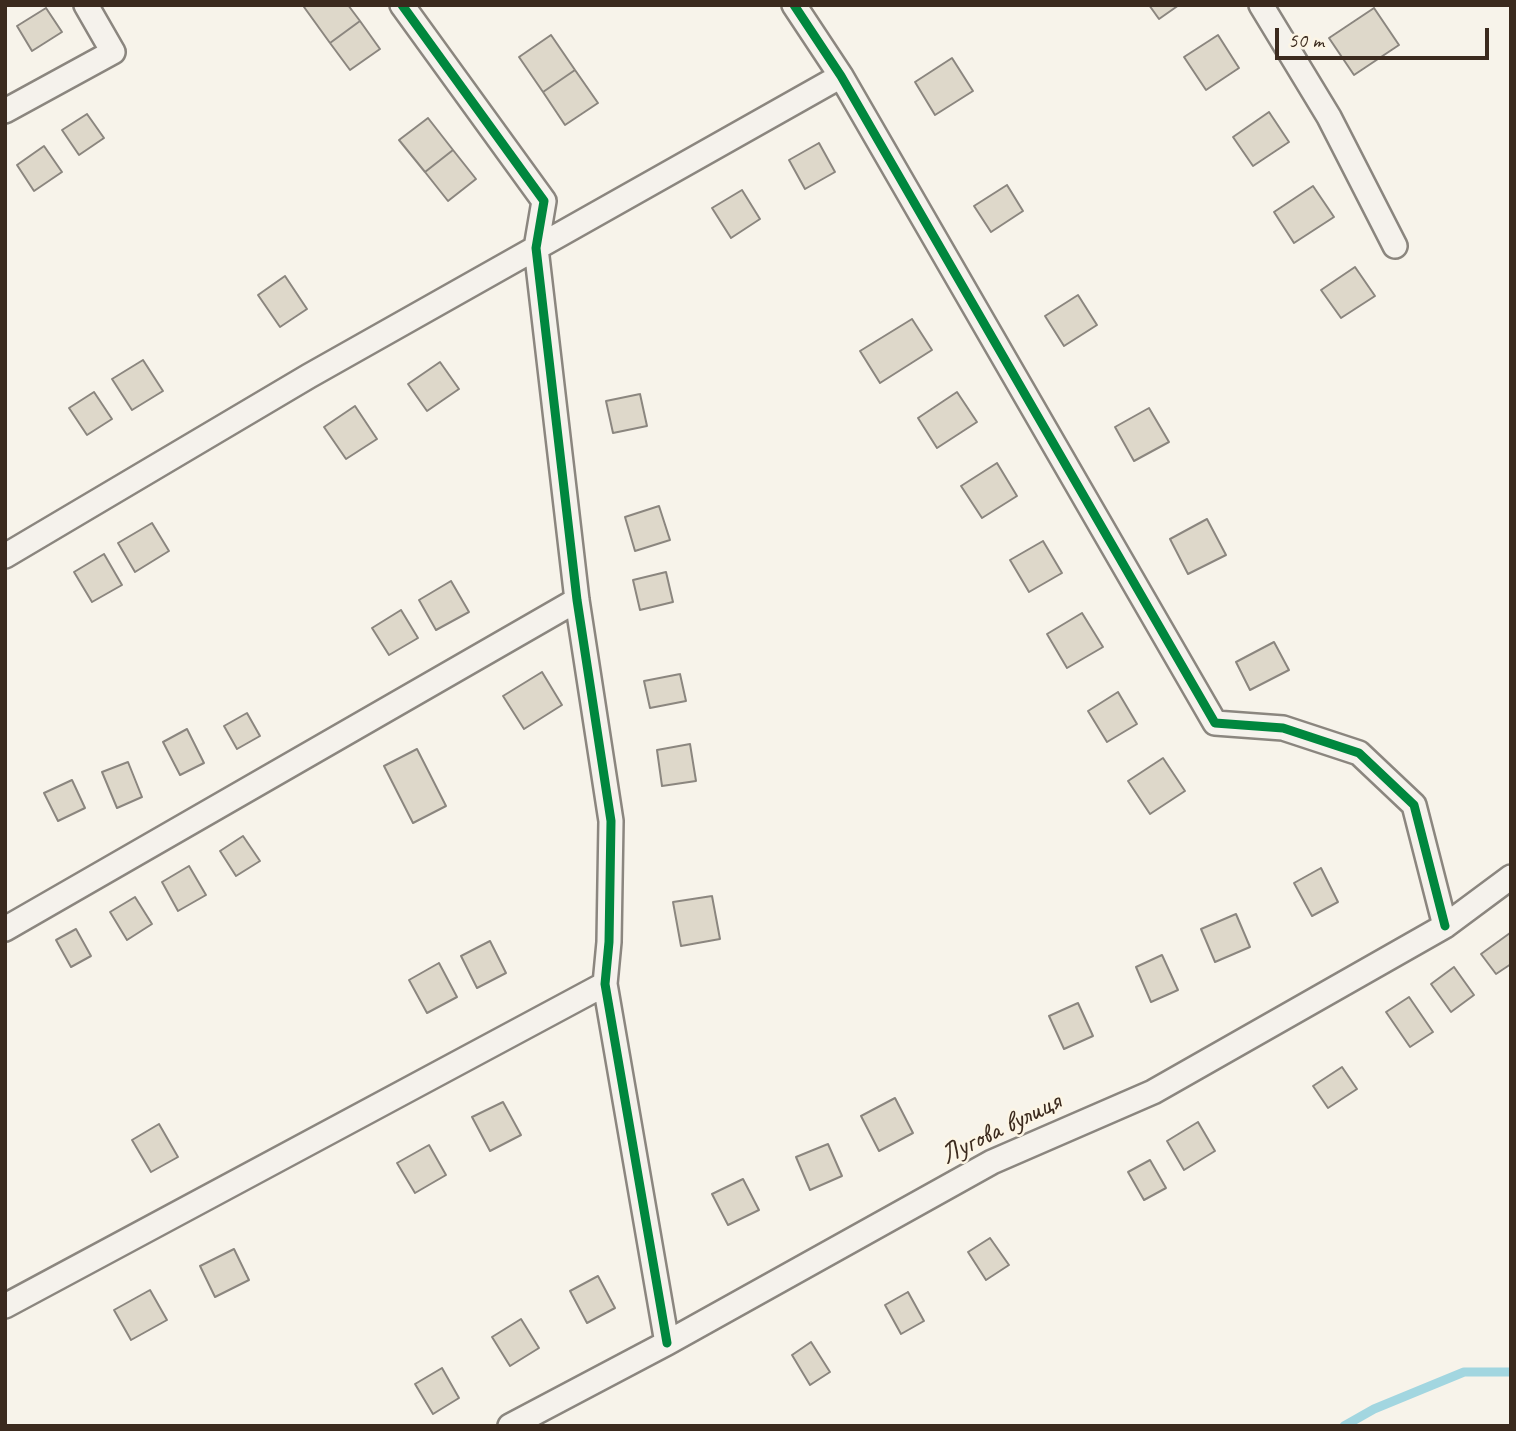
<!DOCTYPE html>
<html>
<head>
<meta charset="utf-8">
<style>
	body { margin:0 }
	#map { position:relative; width:1516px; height:1431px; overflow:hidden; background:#f7f3ea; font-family:Caveat,sans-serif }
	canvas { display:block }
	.frame { position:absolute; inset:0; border:7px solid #3b2a1e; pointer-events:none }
	.scale { position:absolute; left:1275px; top:28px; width:214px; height:32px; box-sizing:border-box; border:4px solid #3b2a1e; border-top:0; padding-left:9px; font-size:21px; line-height:24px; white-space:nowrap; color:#3b2a1e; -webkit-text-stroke:5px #fcf5e5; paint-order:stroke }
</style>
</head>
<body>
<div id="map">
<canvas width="1516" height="1431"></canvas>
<div class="frame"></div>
<div class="scale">50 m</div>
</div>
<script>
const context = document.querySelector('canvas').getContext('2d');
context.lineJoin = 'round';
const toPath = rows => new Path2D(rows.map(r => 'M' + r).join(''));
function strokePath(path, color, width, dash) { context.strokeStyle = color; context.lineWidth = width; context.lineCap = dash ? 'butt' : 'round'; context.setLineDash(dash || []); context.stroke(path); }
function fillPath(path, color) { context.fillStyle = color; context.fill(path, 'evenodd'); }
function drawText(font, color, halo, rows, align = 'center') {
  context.font = font + ' Caveat,sans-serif'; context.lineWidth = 5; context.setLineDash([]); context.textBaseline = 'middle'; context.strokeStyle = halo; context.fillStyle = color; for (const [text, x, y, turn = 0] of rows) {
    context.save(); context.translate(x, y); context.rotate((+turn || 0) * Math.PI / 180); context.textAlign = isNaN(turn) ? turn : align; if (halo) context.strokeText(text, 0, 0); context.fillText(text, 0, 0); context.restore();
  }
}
strokePath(toPath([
	[1344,1426,1374,1409,1464,1372,1511,1372]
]), '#a2d6e0', 9);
const building = toPath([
	[306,5,348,5,360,21,330,43,304,7,306,5],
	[1149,5,1179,5,1159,19,1149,5],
	[46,8,62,32,32,51,17,26,46,8],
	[1374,8,1399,45,1354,75,1329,38,1374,8],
	[360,21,380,49,350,70,330,43,360,21],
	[551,35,575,70,543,92,519,57,551,35],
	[1218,35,1239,68,1206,90,1184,57,1218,35],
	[952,58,973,91,935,115,915,82,952,58],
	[575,70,598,103,565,125,543,92,575,70],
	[1269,112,1289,142,1253,166,1233,137,1269,112],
	[87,114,104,138,79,155,62,130,87,114],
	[428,118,453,150,425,172,399,140,428,118],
	[819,143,835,172,805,189,789,160,819,143],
	[44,146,62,172,34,191,17,165,44,146],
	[453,150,476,179,448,201,425,172,453,150],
	[1007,185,1023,211,991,232,974,206,1007,185],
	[1313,186,1334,217,1294,243,1274,212,1313,186],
	[742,190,760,219,731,238,712,208,742,190],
	[1355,267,1375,296,1341,318,1321,290,1355,267],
	[285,276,307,309,280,327,258,295,285,276],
	[1078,295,1097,325,1064,346,1045,316,1078,295],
	[912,319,932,350,880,383,860,351,912,319],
	[143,360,163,391,132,410,112,379,143,360],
	[440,362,459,389,427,411,408,384,440,362],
	[94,392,112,419,87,435,69,408,94,392],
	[957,392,977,422,937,448,918,418,957,392],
	[640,394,647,426,613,433,606,401,640,394],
	[355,406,377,439,346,459,324,427,355,406],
	[1149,408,1169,442,1134,461,1115,427,1149,408],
	[997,463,1017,496,982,518,961,486,997,463],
	[659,506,670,540,635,551,625,517,659,506],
	[1207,519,1226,555,1188,574,1170,539,1207,519],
	[152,523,169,551,135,572,118,543,152,523],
	[1043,541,1062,573,1029,592,1010,560,1043,541],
	[104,554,122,585,92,602,74,572,104,554],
	[666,572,673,602,640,610,633,580,666,572],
	[451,581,469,612,436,630,419,600,451,581],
	[401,610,418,638,389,655,372,628,401,610],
	[1082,613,1103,647,1067,668,1047,634,1082,613],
	[1274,642,1289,670,1250,690,1236,662,1274,642],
	[542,672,562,705,524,729,503,696,542,672],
	[680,674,686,701,650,708,644,681,680,674],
	[1118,692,1137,724,1107,742,1088,711,1118,692],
	[247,713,260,736,237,749,224,726,247,713],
	[187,729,204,763,180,775,163,742,187,729],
	[690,744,696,781,662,786,657,750,690,744],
	[417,749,446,806,413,823,384,766,417,749],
	[1163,758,1185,791,1150,814,1128,781,1163,758],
	[128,762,142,797,117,808,102,772,128,762],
	[72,780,85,808,58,821,44,793,72,780],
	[243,836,260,861,236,876,220,851,243,836],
	[189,866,206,895,178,911,162,882,189,866],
	[1321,868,1338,902,1312,916,1294,883,1321,868],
	[712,896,720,939,681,946,673,902,712,896],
	[135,897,152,924,127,940,110,912,135,897],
	[1236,914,1250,947,1215,962,1201,929,1236,914],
	[76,929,91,956,71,967,56,940,76,929],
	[1510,933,1511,964,1496,974,1481,954,1510,933],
	[490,941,506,973,477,988,461,956,490,941],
	[1162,955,1178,990,1151,1002,1136,967,1162,955],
	[439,963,457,997,427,1013,409,980,439,963],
	[1454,967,1474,995,1451,1012,1431,984,1454,967],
	[1409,997,1433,1032,1410,1047,1386,1012,1409,997],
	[1078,1003,1093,1036,1064,1049,1049,1016,1078,1003],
	[1342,1067,1357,1089,1328,1108,1313,1086,1342,1067],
	[895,1098,913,1133,879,1151,861,1116,895,1098],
	[503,1102,521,1135,490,1151,472,1117,503,1102],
	[1198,1122,1215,1151,1184,1170,1167,1141,1198,1122],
	[159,1124,178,1157,151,1172,132,1140,159,1124],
	[828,1144,842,1176,810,1190,796,1157,828,1144],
	[429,1145,446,1175,415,1193,397,1163,429,1145],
	[1150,1160,1166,1188,1144,1200,1128,1172,1150,1160],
	[743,1179,759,1210,728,1225,712,1194,743,1179],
	[990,1238,1009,1265,986,1280,968,1252,990,1238],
	[234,1249,249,1280,215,1297,200,1266,234,1249],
	[598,1276,615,1308,587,1323,570,1291,598,1276],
	[150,1290,167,1320,131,1340,114,1310,150,1290],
	[908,1292,924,1321,901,1334,885,1305,908,1292],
	[521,1319,539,1348,510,1366,492,1337,521,1319],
	[811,1342,830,1372,810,1385,792,1355,811,1342],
	[442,1368,459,1398,433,1414,415,1384,442,1368]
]);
fillPath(building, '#ded8ca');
strokePath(building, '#8b867f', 2);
const street = toPath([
	[402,5,544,201,536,248,577,600,611,821,609,942,605,984,667,1343],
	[794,5,841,76,1215,723,1283,728,1359,753,1414,805,1445,926],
	[1261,5,1329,117,1395,246],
	[5,111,113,52,86,5],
	[5,556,309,376,841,76],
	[5,929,577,600],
	[5,1306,605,984],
	[510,1426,667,1343,992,1162,1153,1092,1445,926,1511,877]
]);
strokePath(street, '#8b867f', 28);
strokePath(street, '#f5f2ec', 23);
strokePath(toPath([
	[402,5,544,201,536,248,577,600,611,821,609,942,605,984,667,1343],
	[794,5,841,76,1215,723,1283,728,1359,753,1414,805,1445,926]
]), '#00873e', 9);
drawText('28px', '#3b2a1e', '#fcf5e5', [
	["Лугова вулиця",1001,1129,-26]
]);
</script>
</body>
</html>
